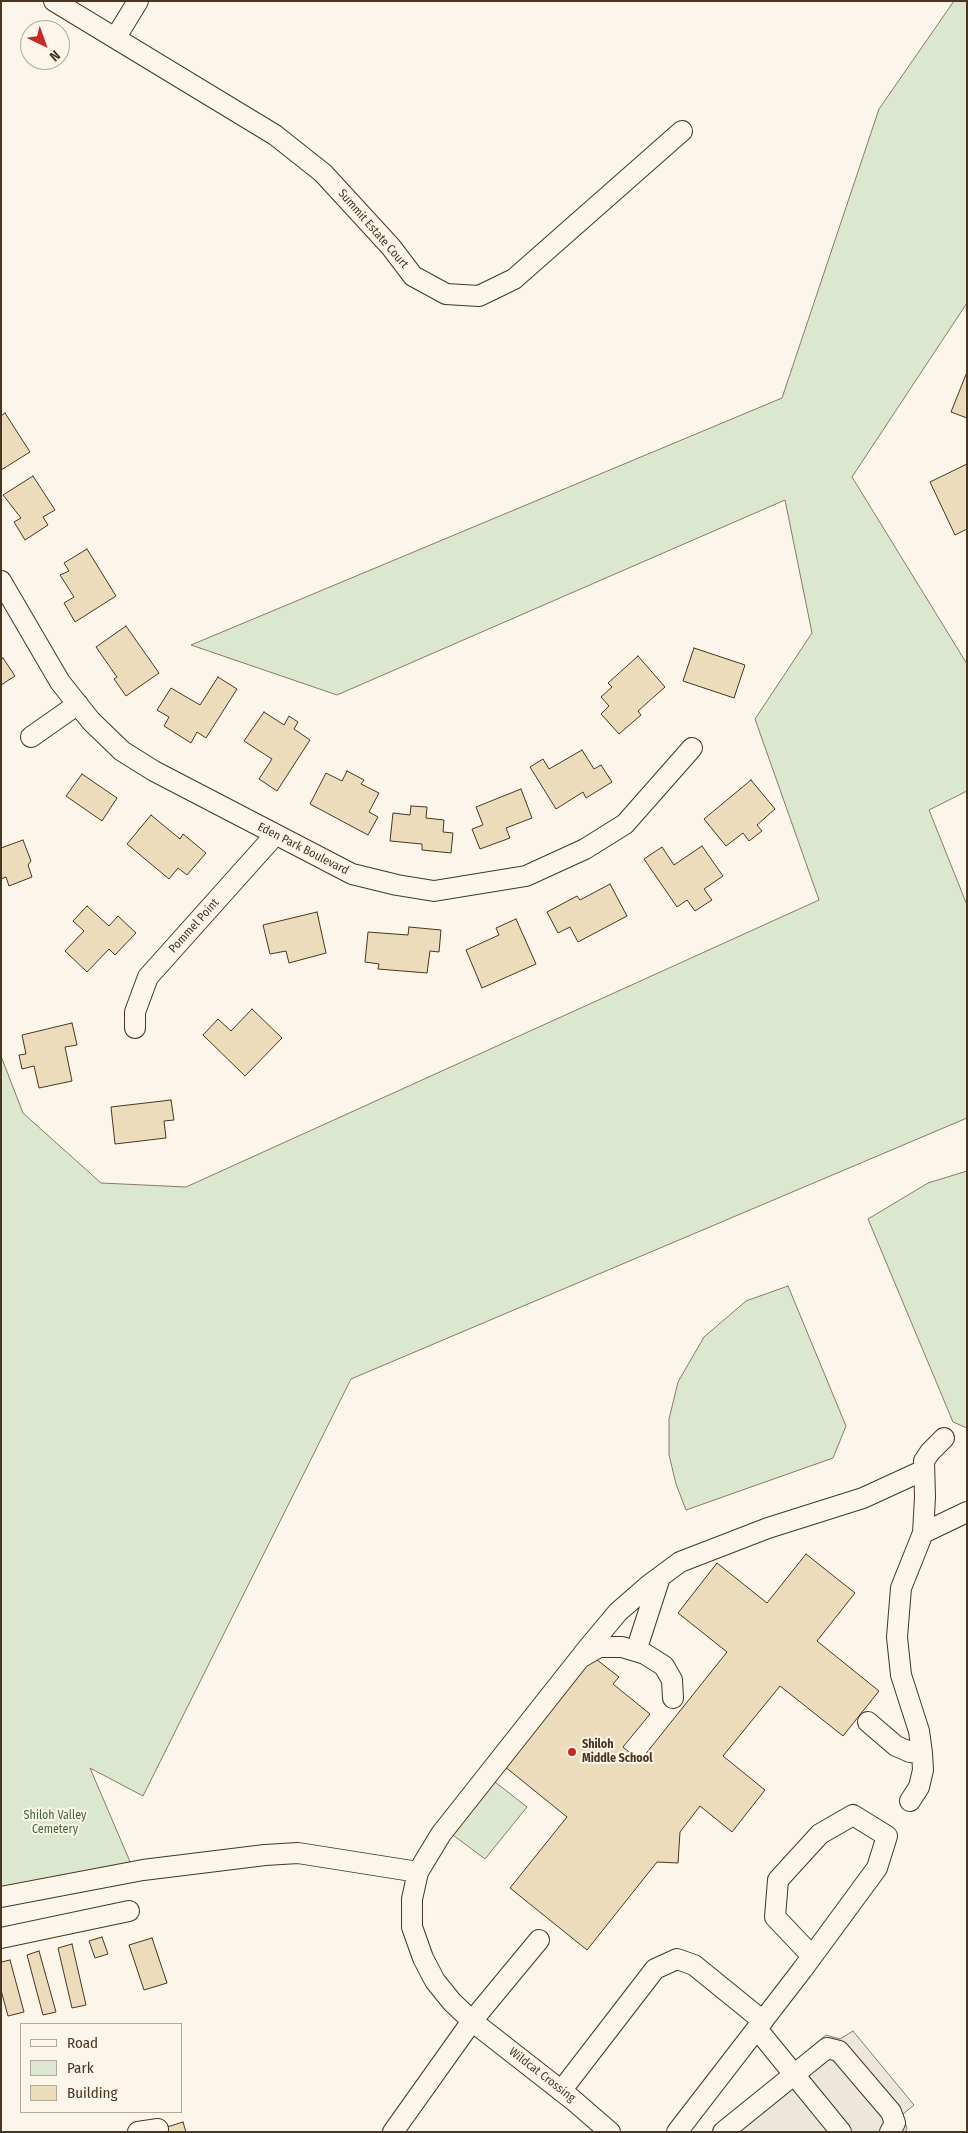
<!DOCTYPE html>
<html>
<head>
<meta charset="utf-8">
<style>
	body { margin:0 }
	#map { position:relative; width:968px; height:2133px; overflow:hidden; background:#fbf6e9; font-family:"Fira Sans Condensed",sans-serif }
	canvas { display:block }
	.frame { position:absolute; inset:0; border:2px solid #4a3520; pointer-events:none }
	.legend { position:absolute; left:20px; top:2023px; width:162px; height:90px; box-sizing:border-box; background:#fbf6e9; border:1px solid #b4a999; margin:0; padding:6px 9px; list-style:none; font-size:15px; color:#4a3520 }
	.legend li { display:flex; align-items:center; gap:10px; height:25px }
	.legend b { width:25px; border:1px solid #b4a999 }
	.north { position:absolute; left:20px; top:20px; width:50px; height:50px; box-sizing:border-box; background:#fbf6e9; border:1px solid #b4a999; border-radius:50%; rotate:138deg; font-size:14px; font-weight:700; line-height:20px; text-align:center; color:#4a3520 }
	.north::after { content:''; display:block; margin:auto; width:18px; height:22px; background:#c62828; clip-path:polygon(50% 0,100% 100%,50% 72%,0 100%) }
</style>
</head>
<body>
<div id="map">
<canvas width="968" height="2133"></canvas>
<div class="frame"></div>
<ul class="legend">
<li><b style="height:6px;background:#fbf6e9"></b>Road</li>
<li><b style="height:14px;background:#dce7d0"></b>Park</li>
<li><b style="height:14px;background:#ecdcbc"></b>Building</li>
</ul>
<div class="north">N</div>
</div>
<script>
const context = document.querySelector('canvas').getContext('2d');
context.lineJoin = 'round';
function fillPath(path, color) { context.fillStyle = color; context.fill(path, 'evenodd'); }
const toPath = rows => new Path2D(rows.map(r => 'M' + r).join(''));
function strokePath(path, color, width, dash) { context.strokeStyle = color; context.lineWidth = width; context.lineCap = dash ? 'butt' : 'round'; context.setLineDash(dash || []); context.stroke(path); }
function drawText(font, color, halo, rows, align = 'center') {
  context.font = font + ' "Fira Sans Condensed",sans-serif'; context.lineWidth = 4; context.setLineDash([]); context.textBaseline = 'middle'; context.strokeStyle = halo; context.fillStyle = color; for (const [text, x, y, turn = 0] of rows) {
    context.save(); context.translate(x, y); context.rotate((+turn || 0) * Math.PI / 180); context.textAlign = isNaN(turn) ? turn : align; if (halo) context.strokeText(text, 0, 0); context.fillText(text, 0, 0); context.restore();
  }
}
const green = toPath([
	[954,1,967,1,967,303,852,477,967,664,967,791,929,810,967,905,967,1118,351,1379,143,1796,90,1768,131,1864,1,1888,1,1056,23,1113,101,1183,186,1187,819,900,755,719,812,633,785,500,337,695,191,645,782,398,879,109,954,1],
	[967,1171,967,1428,953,1422,868,1219,928,1183,967,1171],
	[788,1286,846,1426,833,1458,686,1510,676,1484,669,1455,669,1419,678,1382,704,1337,746,1301,788,1286],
	[495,1782,527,1807,485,1859,453,1835,495,1782]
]);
fillPath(green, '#dce7d0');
strokePath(green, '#887966', 1);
const parking = toPath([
	[853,2031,914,2105,903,2114,907,2129,905,2132,715,2132,715,2128,826,2035,840,2039,853,2031]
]);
fillPath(parking, '#ede7d9');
strokePath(parking, '#887966', 1);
const building = toPath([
	[967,372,967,418,951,412,967,372],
	[5,413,30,452,1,470,1,416,5,413],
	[967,464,967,529,955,535,930,482,967,464],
	[33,476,55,510,43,517,48,525,25,540,14,522,21,518,3,495,33,476],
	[87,549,116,596,75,622,64,603,74,597,60,575,69,571,64,563,87,549],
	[126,626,159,673,126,696,114,679,117,677,96,647,126,626],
	[694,648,745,665,734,698,683,681,694,648],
	[638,656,665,687,638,711,641,715,619,734,601,714,609,706,601,697,612,687,608,683,638,656],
	[3,658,15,676,1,685,1,659,3,658],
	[218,677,237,689,206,738,197,732,191,743,164,726,169,717,157,710,171,688,200,705,218,677],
	[264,712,284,725,289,716,298,722,294,729,310,740,277,791,259,779,272,759,244,741,264,712],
	[582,750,594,769,601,765,612,782,586,798,583,792,556,809,530,767,543,759,549,769,582,750],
	[347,771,364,780,361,784,379,793,369,812,378,817,368,835,310,804,326,773,342,781,347,771],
	[82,774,117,798,102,821,66,796,82,774],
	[751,780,775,809,757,825,762,831,749,841,743,833,726,846,704,819,751,780],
	[521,789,532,818,506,828,510,838,480,849,472,829,483,825,476,807,521,789],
	[411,806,427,807,426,818,444,820,443,832,453,833,451,853,422,850,422,844,390,841,393,813,410,815,411,806],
	[151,815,180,839,183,834,206,853,187,875,178,868,169,879,127,844,151,815],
	[23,840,31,861,28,865,32,877,9,886,6,877,1,879,1,848,23,840],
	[702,846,723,876,704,889,712,900,695,911,687,900,677,907,644,859,662,847,674,865,702,846],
	[610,884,627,916,578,942,570,927,558,933,547,912,577,896,580,900,610,884],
	[87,906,109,926,118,916,136,933,115,955,109,949,87,972,65,951,84,931,73,921,87,906],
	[317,912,326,953,289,963,286,951,270,954,263,925,317,912],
	[516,919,536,964,482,988,466,950,499,935,496,928,516,919],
	[409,927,441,930,439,952,430,951,427,973,378,969,379,964,365,962,368,932,408,935,409,927],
	[252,1009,282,1038,245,1076,203,1035,218,1019,231,1031,252,1009],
	[72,1023,77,1045,65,1047,72,1081,39,1088,34,1066,22,1069,19,1055,26,1054,22,1035,72,1023],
	[171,1100,174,1120,164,1121,166,1138,115,1144,111,1107,171,1100],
	[806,1554,855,1593,817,1641,879,1691,843,1736,780,1686,723,1756,765,1790,732,1832,700,1806,680,1832,678,1863,657,1862,587,1950,510,1888,567,1817,504,1766,592,1656,619,1677,613,1684,650,1714,623,1747,640,1761,727,1652,678,1613,717,1563,767,1603,806,1554],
	[102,1937,108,1954,95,1958,89,1941,102,1937],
	[152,1938,167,1983,144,1990,129,1945,152,1938],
	[72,1944,86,2005,72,2008,58,1948,72,1944],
	[39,1951,56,2012,43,2015,27,1955,39,1951],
	[10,1960,24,2012,8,2016,1,1990,1,1962,10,1960],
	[183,2122,186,2132,169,2132,167,2127,183,2122]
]);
fillPath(building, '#ecdcbc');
strokePath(building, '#4a3520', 1);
const minor = toPath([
	[54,1,275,135,323,173,391,247,413,276,446,294,479,296,514,279,682,131],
	[116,37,138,1],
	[1,581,60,682,91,721,122,751,154,771,352,874,397,885,434,891,526,876,585,849,625,824,692,748],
	[31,737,78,704],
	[135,1028,135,1012,148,977,275,835],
	[923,1533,967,1512],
	[636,1651,660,1577],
	[583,1654,618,1612,649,1585,680,1562,768,1528,863,1498,924,1470],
	[868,1722,896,1746,910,1752,922,1753],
	[910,1801,919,1787,923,1770,922,1753,919,1731,901,1675,897,1637,901,1588,923,1533,925,1497,924,1461,930,1452,944,1438],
	[1,1897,143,1870,265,1855,298,1853,418,1872],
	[1,1938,129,1911],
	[757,2029,841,2132],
	[561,2091,655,1969,677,1959,694,1965,763,2021],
	[138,2132,158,2129],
	[393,2132,472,2021,539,1940],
	[610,2132,573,2100,472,2021,452,2002,435,1981,423,1958,412,1927,412,1899,418,1872,441,1834,580,1658,599,1647,622,1647,645,1654,664,1666,672,1680,673,1698],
	[677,2132,802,1970,877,1868,887,1836,853,1815,820,1834,778,1880,775,1917,812,1956],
	[723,2132,827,2048,839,2051,891,2112,895,2123,890,2132]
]);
strokePath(minor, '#4a3520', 22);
strokePath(minor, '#fbf6e9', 20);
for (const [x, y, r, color] of [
	[572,1752,5,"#c62828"]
]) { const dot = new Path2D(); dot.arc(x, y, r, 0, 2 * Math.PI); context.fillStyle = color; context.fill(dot); strokePath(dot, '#fbf6e9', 2); }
drawText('12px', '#4a3520', '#fbf6e9', [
	["Summit Estate Court",373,229,49],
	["Eden Park Boulevard",303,849,27],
	["Pommel Point",194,926,-48],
	["Wildcat Crossing",542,2075,38]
]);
drawText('bold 12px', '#4a3520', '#fbf6e9', [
	["Shiloh",582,1745],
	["Middle School",582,1759]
], 'left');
drawText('12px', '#436837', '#fbf6e9', [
	["Shiloh Valley",55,1816],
	["Cemetery",55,1830]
]);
</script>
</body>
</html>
